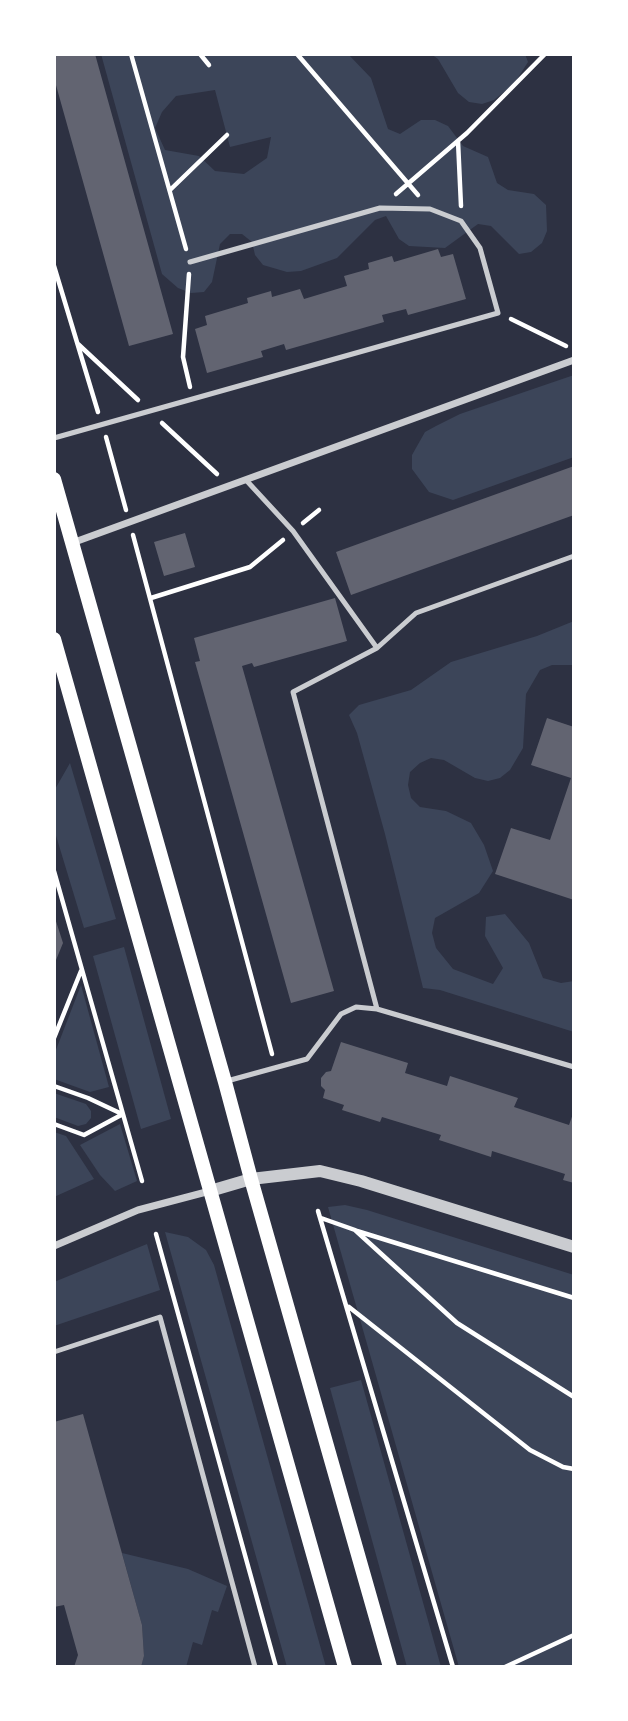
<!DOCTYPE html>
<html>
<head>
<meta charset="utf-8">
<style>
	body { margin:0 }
	#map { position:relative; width:628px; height:1721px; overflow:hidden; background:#2d3142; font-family:Raleway,sans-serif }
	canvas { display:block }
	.frame { position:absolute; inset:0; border:56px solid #fff; pointer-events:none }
</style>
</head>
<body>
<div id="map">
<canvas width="628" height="1721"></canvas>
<div class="frame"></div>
</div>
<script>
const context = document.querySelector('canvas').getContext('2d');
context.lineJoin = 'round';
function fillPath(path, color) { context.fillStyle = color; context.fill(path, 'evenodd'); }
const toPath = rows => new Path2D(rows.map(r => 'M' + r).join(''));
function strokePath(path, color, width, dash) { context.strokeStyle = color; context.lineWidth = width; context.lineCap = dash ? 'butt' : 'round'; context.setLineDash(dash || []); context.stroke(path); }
fillPath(toPath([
	[101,54,348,54,371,78,388,129,400,134,421,120,435,120,448,126,463,146,488,157,497,183,508,190,534,194,546,205,547,231,542,243,531,252,519,254,491,226,478,224,445,248,409,246,399,239,386,216,375,220,337,258,301,271,287,272,263,265,255,255,252,242,242,234,230,234,220,244,212,282,204,292,191,293,178,288,162,274],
	[215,90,230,147,271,137,267,158,244,174,215,171,199,156,165,150,155,128,162,112,176,96],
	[431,54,525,54,528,62,514,84,494,100,482,104,469,102,458,93,438,59],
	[574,375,574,457,453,500,429,492,412,469,412,455,425,432,436,426,460,414],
	[574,621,574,665,552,665,540,670,526,694,523,748,510,770,500,778,488,781,475,778,444,760,431,758,420,763,410,772,408,785,411,798,420,807,446,811,471,823,484,845,493,871,479,893,435,918,432,933,436,948,453,969,493,984,503,968,485,936,486,917,505,914,529,943,543,978,561,983,574,981,574,1032,440,990,423,988,385,834,357,733,349,715,359,705,411,690,451,662,537,636],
	[70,763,116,919,84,928,54,829,54,791],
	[124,947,171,1119,141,1129,93,956],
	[81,985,109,1087,90,1092,54,1079,54,1055],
	[54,1093,86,1104,91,1111,91,1118,86,1124,78,1126,54,1117],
	[120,1124,137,1181,115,1191,100,1175,80,1145],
	[54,1132,66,1136,94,1179,54,1197],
	[345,1205,367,1210,574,1275,574,1667,459,1667,328,1207],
	[165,1232,188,1237,206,1250,214,1265,326,1667,287,1667],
	[147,1244,160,1290,54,1326,54,1282],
	[361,1380,441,1667,407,1667,330,1388],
	[122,1553,188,1569,227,1586,218,1612,212,1610,202,1645,193,1642,186,1667,141,1667,144,1656,142,1625]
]), '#3c4559');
fillPath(toPath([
	[54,54,95,54,173,334,129,346,54,78],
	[438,249,441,257,453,254,466,299,408,315,406,309,382,315,384,322,286,350,284,344,261,351,263,357,207,373,195,329,207,325,205,316,248,303,247,298,271,291,272,297,300,289,304,299,347,286,344,276,369,269,368,263,392,256,394,262],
	[574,466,574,515,351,595,336,552],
	[185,533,195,567,164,576,154,542],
	[335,598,347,641,254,667,252,663,242,666,334,991,291,1003,195,662,200,661,194,638],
	[547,718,574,727,574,900,495,874,511,828,550,840,571,778,531,765],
	[54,915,63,943,54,965],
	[341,1042,408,1063,405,1073,447,1086,450,1076,518,1098,514,1107,569,1125,574,1111,574,1183,563,1180,565,1174,492,1151,491,1157,439,1140,441,1135,382,1117,380,1122,342,1110,344,1105,323,1098,325,1090,321,1086,321,1078,326,1072,331,1071],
	[83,1414,142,1625,144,1656,141,1667,74,1667,78,1655,64,1605,54,1607,54,1422]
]), '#626471');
strokePath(toPath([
	[131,54,186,249],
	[200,54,209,65],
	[297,54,418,195],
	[458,141,461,206],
	[170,190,227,135],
	[396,194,467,133,545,54],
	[54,266,98,412],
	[189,274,183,357,190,387],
	[511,319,566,346],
	[78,344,138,400],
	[162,423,217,474],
	[106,437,126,510],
	[303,523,319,510],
	[133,535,272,1054],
	[151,598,250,567,283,540],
	[54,871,142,1181],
	[54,1038,81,971],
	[54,1086,88,1098,122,1114],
	[54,1124,84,1135,123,1114],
	[318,1211,453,1667],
	[321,1218,355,1230,457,1323,574,1397],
	[357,1231,574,1298],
	[156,1234,276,1667],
	[349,1307,530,1450,563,1467,574,1469],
	[505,1667,574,1635]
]), '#fff', 4.5);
strokePath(toPath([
	[54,438,498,313,480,248,461,221,430,209,380,208,190,262],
	[246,480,293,531,377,648],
	[377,1009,293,692,377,648,416,613,574,556],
	[227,1081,307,1059,341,1014,356,1007,377,1009,574,1067],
	[54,1352,160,1317,255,1667]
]), '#caccd0', 5);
strokePath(toPath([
	[72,543,574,360],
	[54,1246,138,1210,210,1191]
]), '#caccd0', 7);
strokePath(toPath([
	[210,1191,251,1179,320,1171,361,1181,574,1247]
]), '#caccd0', 12);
strokePath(toPath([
	[54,479,225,1082,251,1179,390,1667],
	[54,639,345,1667]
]), '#fff', 14);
</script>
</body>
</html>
